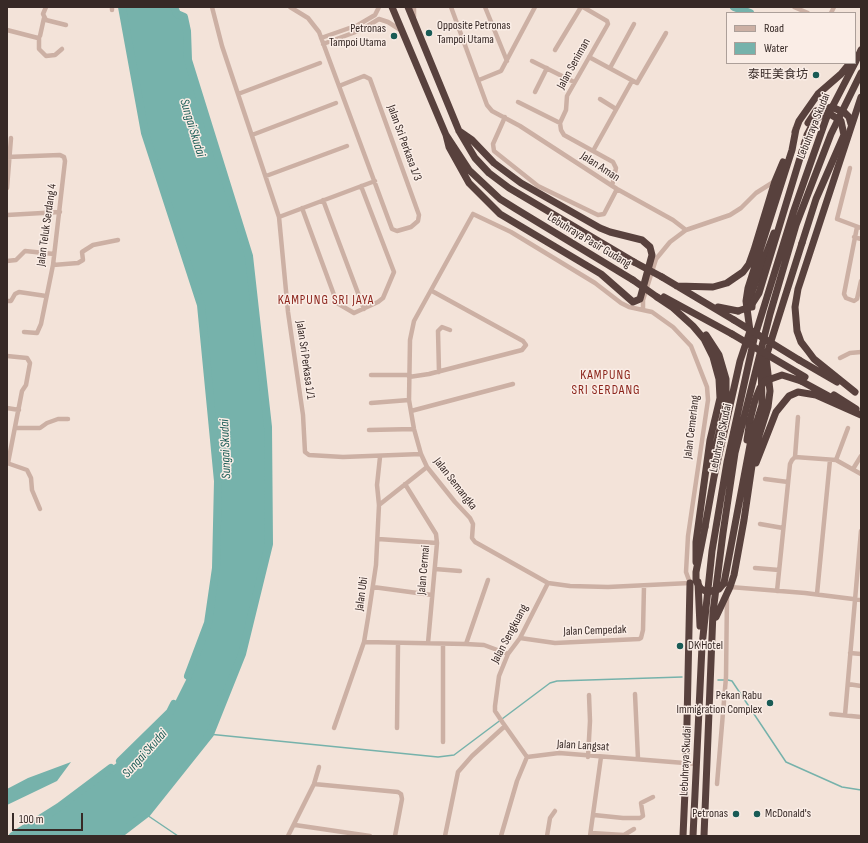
<!DOCTYPE html>
<html>
<head>
<meta charset="utf-8">
<style>
	body { margin:0 }
	#map { position:relative; width:868px; height:843px; overflow:hidden; background:#f3e3d9; font-family:"Sofia Sans Condensed",sans-serif }
	canvas { display:block }
	.frame { position:absolute; inset:0; border:8px solid #372926; pointer-events:none }
	.legend { position:absolute; left:726px; top:12px; width:130px; height:52px; box-sizing:border-box; background:#faede6; border:1px solid #ac9f99; margin:0; padding:5px 7px; list-style:none; font-size:12px; color:#372926 }
	.legend li { display:flex; align-items:center; gap:8px; height:20px }
	.legend b { width:20px; border:1px solid #ac9f99 }
	.scale { position:absolute; left:12px; top:813px; width:71px; height:18px; box-sizing:border-box; border:2px solid #372926; border-top:0; padding-left:5px; font-size:12px; line-height:14px; white-space:nowrap; color:#372926; -webkit-text-stroke:3px #faede6; paint-order:stroke }
</style>
</head>
<body>
<div id="map">
<canvas width="868" height="843"></canvas>
<div class="frame"></div>
<ul class="legend">
<li><b style="height:5px;background:#ccb0a4"></b>Road</li>
<li><b style="height:11px;background:#76b2ab"></b>Water</li>
</ul>
<div class="scale">100 m</div>
</div>
<script>
const context = document.querySelector('canvas').getContext('2d');
context.lineJoin = 'round';
function fillPath(path, color) { context.fillStyle = color; context.fill(path, 'evenodd'); }
const toPath = rows => new Path2D(rows.map(r => 'M' + r).join(''));
function strokePath(path, color, width, dash) { context.strokeStyle = color; context.lineWidth = width; context.lineCap = dash ? 'butt' : 'round'; context.setLineDash(dash || []); context.stroke(path); }
function drawText(font, color, halo, rows, align = 'center') {
  context.font = font + ' "Sofia Sans Condensed","Noto Sans SC",sans-serif'; context.lineWidth = 3; context.setLineDash([]); context.textBaseline = 'middle'; context.strokeStyle = halo; context.fillStyle = color; for (const [text, x, y, turn = 0] of rows) {
    context.save(); context.translate(x, y); context.rotate((+turn || 0) * Math.PI / 180); context.textAlign = isNaN(turn) ? turn : align; if (halo) context.strokeText(text, 0, 0); context.fillText(text, 0, 0); context.restore();
  }
}
fillPath(toPath([
	[122,7,174,7,177,14,184,17,187,31,188,60,249,256,268,427,269,544,242,654,210,734,147,813,117,836,13,836,59,807,127,755,170,712,191,670,208,623,216,568,218,481,201,305,145,133],
	[71,762,57,781,7,805,7,789,28,778]
]), '#76b2ab');
strokePath(toPath([
	[718,680,724,680],
	[728,680,732,681,786,762,842,787,861,790],
	[208,734,438,757,454,755,550,683,557,681,682,677],
	[144,813,178,836]
]), '#76b2ab', 1.5);
strokePath(toPath([
	[122,7,145,133,201,305,218,481,216,568,208,623,188,676],
	[734,7,750,13],
	[120,761,170,712,174,704],
	[13,836,59,807,111,768],
	[117,836,147,813,210,734,242,654,269,544,268,427,249,256,188,60,187,31,184,17,177,14,174,7]
]), '#76b2ab', 8);
strokePath(toPath([
	[46,7,43,14,46,20,66,25],
	[112,7,112,10],
	[212,7,222,46,279,217,288,312,303,415,305,452,309,455,343,457,421,454],
	[290,7,308,18,319,32,339,86,392,229,397,231,411,227,418,221,419,215,370,79,364,76,339,86],
	[414,7,414,17],
	[451,7,487,105,492,111,520,126,617,189,673,220,686,230],
	[485,7,507,61],
	[583,7,607,21,608,24,567,96,566,110,560,123,561,130,564,135,613,162,616,168,612,186],
	[794,7,808,13],
	[831,13,834,7],
	[7,30,38,38,40,36,44,18],
	[39,38,39,49,46,56,55,55,62,49],
	[321,38,358,25,375,15,379,7],
	[323,44,361,30,379,19,388,22,402,31],
	[555,50,581,7],
	[589,57,637,83,666,33],
	[532,61,574,82],
	[610,68,634,24],
	[479,80,501,71,535,7],
	[535,92,547,68],
	[238,94,320,63],
	[600,99,616,109],
	[518,102,560,123],
	[505,117,493,144,494,151,538,186,598,215,604,214,617,189],
	[252,135,336,103],
	[593,151,632,81],
	[7,157,60,155,64,157,65,161,53,265,41,324,37,333,24,332],
	[850,168,837,219,861,228],
	[266,176,347,146],
	[7,188,11,138],
	[323,200,364,309],
	[302,208,337,303,354,313,378,302,383,298,394,272,361,186],
	[473,214,511,232,595,283,621,303,629,307,652,312,673,327,691,346,707,387,708,400,688,536,686,572,690,583,608,587,570,586,548,583,475,542,472,538,473,524,470,518,455,502,427,467,421,454,414,429,409,400,410,340,414,321,473,214],
	[7,215,60,212],
	[279,217,375,181],
	[857,227,844,294,846,298,854,301,857,299,861,281],
	[854,237,861,239],
	[7,261,16,260,25,251,54,254],
	[53,265,78,263,83,260,82,252,93,245,118,240],
	[7,301,11,301,15,294,19,292,46,296],
	[643,309,643,300,656,259,670,242,686,230,730,215,741,208,756,193,775,181],
	[7,356,27,358,30,363,26,385,22,391,8,463],
	[840,358,850,353,861,352],
	[439,372,438,331,442,327,450,330],
	[371,375,409,375],
	[409,377,429,374,522,350,526,345,523,341,432,291],
	[371,403,409,400],
	[7,408,19,410],
	[411,411,513,384],
	[15,428,40,428,47,423,58,419,68,419],
	[369,430,414,429],
	[795,457,798,417],
	[836,460,848,428],
	[7,463,27,470,31,478,32,490,40,509],
	[853,469,861,456],
	[765,479,788,482],
	[405,484,436,534,437,543,428,643],
	[379,505,427,467],
	[760,524,783,528],
	[378,539,437,543],
	[755,568,779,570],
	[435,569,460,571],
	[373,587,432,595],
	[730,587,805,593,861,600],
	[777,591,790,464,792,460,795,457,836,460,861,474],
	[817,594,830,460],
	[520,638,555,643,639,639,641,638,643,630,644,586],
	[364,642,466,644,484,645,508,654],
	[466,644,488,580],
	[850,653,861,654],
	[848,684,861,686],
	[635,694,638,759],
	[831,714,861,717],
	[845,715,861,531],
	[334,728,364,642,368,618,376,565,379,505,377,485,380,457],
	[397,728,398,644],
	[443,742,443,644],
	[527,757,503,723,495,711,495,706,499,676,508,654,520,638,548,583],
	[527,757,559,753,697,764],
	[588,757,590,721,589,695],
	[314,784,398,792,401,794,402,799,395,836],
	[717,784,726,677,727,596],
	[594,815,623,818,640,818,643,816,641,803,653,797],
	[295,825,370,836],
	[591,833,624,835,634,829],
	[288,836,314,784,319,767],
	[445,836,458,772,472,756,505,726],
	[501,836,517,781,527,757],
	[547,836,550,818,555,811],
	[590,836,601,757]
]), '#ccb0a4', 4.5);
strokePath(toPath([
	[392,7,446,135,469,170,500,199,516,209,633,280],
	[408,7,459,131,475,158,489,173,509,188,634,262],
	[855,63,861,50],
	[795,132,799,121,818,94,841,74,850,63],
	[446,135,449,147,469,183,500,214,601,274,633,302,640,299,652,255,650,247,642,240,610,232,600,228,521,183,494,163,472,140,459,131],
	[662,277,734,320],
	[677,286,713,287,727,283,743,272,749,264,754,250,775,181,783,162],
	[657,297,675,309],
	[664,297,732,334],
	[672,307,693,326,704,339,713,357,719,379,720,398,710,440,696,542,696,562],
	[718,307,738,311],
	[752,307,752,292,774,233],
	[706,335,719,355,726,379,726,405,716,445,714,463],
	[799,360,837,382],
	[801,381,836,400],
	[855,392,814,359,808,351,801,342,797,331,795,307,798,289,861,97],
	[834,395,856,409],
	[747,440,750,420],
	[756,463,776,412,789,396,798,392,816,395,861,415],
	[705,527,714,477,740,361,750,331,746,301,748,288,792,150,796,129],
	[698,582,700,626],
	[724,583,751,440,762,405,761,360],
	[716,617,730,587,734,575,744,520,754,452,768,407,770,391,766,357,802,243],
	[683,836,686,768,690,583],
	[693,836,702,646,712,551,727,462,754,339,793,213,826,119,855,63],
	[704,836,713,612,723,533,735,453,770,314,796,225,831,134,861,73]
]), '#58413d', 7);
strokePath(toPath([
	[808,123,816,111,832,107,845,113,849,117,851,124],
	[634,262,662,277],
	[633,280,657,297],
	[738,311,750,307,759,293,807,135,815,120,822,115,830,114,841,121,844,135,816,199,802,243],
	[734,320,799,360],
	[732,334,805,377],
	[750,420,755,400,760,388,765,381,782,375,801,381],
	[705,527,696,572,696,581,701,589,708,592,719,589,724,583]
]), '#58413d', 7);
for (const [x, y, r, color] of [
	[429,33,4,"#195b55"],
	[394,36,4,"#195b55"],
	[816,75,4,"#195b55"],
	[680,646,4,"#195b55"],
	[770,703,4,"#195b55"],
	[736,814,4,"#195b55"],
	[757,814,4,"#195b55"]
]) { const dot = new Path2D(); dot.arc(x, y, r, 0, 2 * Math.PI); context.fillStyle = color; context.fill(dot); strokePath(dot, '#faede6', 1.5); }
drawText('12px', '#372926', '#faede6', [
	["Opposite Petronas",437,26,"left"],
	["Tampoi Utama",437,40,"left"],
	["Petronas",386,29],
	["Tampoi Utama",386,43],
	["泰旺美食坊",808,75],
	["DK Hotel",688,646,"left"],
	["Pekan Rabu",762,696],
	["Immigration Complex",762,710],
	["Petronas",728,814],
	["McDonald's",765,814,"left"]
], 'right');
drawText('12px', '#372926', '#faede6', [
	["Jalan Seniman",574,64,-61],
	["Lebuhraya Skudai",814,126,-68],
	["Jalan Sri Perkasa 1/3",404,143,70],
	["Jalan Aman",600,167,33],
	["Jalan Teluk Serdang 4",47,225,-82],
	["Lebuhraya Pasir Gudang",589,241,31],
	["Jalan Sri Perkasa 1/1",305,360,82],
	["Jalan Cemerlang",692,427,-83],
	["Lebuhraya Skudai",721,438,-78],
	["Jalan Semangka",455,484,52],
	["Jalan Cermai",424,570,-85],
	["Jalan Ubi",362,594,-82],
	["Jalan Cempedak",595,631,-2],
	["Jalan Sengkuang",510,634,-62],
	["Jalan Langsat",583,746,3],
	["Lebuhraya Skudai",686,761,-87]
]);
drawText('italic 13px', '#195b55', '#faede6', [
	["Sungai Skudai",192,128,73],
	["Sungai Skudai",226,449,-92],
	["Sungai Skudai",145,754,-48]
]);
context.letterSpacing = '1px';
drawText('13px', '#8b231a', '#faede6', [
	["KAMPUNG SRI JAYA",326,301],
	["KAMPUNG",606,376],
	["SRI SERDANG",606,391]
]);
context.letterSpacing = '0px';
</script>
</body>
</html>
